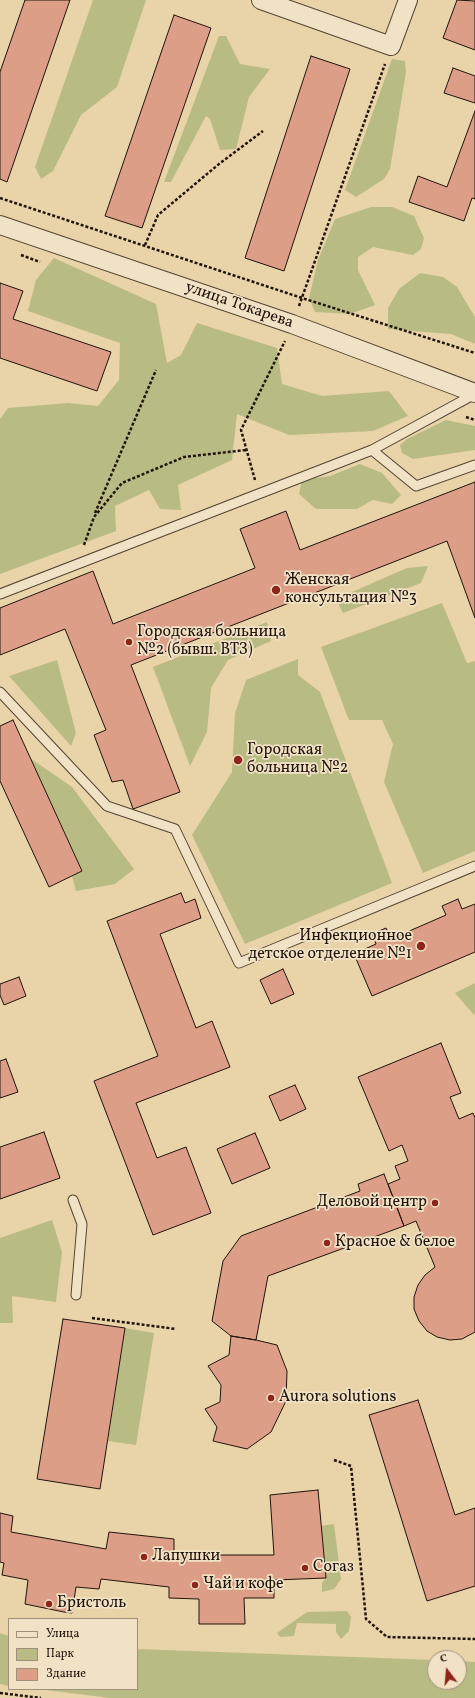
<!DOCTYPE html>
<html>
<head>
<meta charset="utf-8">
<style>
	body { margin:0 }
	#map { position:relative; width:475px; height:1698px; overflow:hidden; background:#e9d3a8; font-family:Vollkorn,serif }
	canvas { display:block }
	.legend { position:absolute; left:8px; top:1618px; width:130px; height:72px; box-sizing:border-box; background:#f1e2c6; border:1px solid #9e907b; margin:0; padding:5px 7px; list-style:none; font-size:12px; color:#21140b }
	.legend li { display:flex; align-items:center; gap:8px; height:20px }
	.legend b { width:20px; border:1px solid #9e907b }
	.north { position:absolute; left:427px; top:1650px; width:40px; height:40px; box-sizing:border-box; background:#f1e2c6; border:1px solid #9e907b; border-radius:50%; rotate:344deg; font-size:11px; font-weight:700; line-height:16px; text-align:center; color:#21140b }
	.north::after { content:''; display:block; margin:auto; width:14px; height:18px; background:#8f2418; clip-path:polygon(50% 0,100% 100%,50% 72%,0 100%) }
</style>
</head>
<body>
<div id="map">
<canvas width="475" height="1698"></canvas>
<ul class="legend">
<li><b style="height:5px;background:#f1e2c6"></b>Улица</li>
<li><b style="height:11px;background:#b9bb85"></b>Парк</li>
<li><b style="height:11px;background:#dc9e87"></b>Здание</li>
</ul>
<div class="north">С</div>
</div>
<script>
const context = document.querySelector('canvas').getContext('2d');
context.lineJoin = 'round';
function fillPath(path, color) { context.fillStyle = color; context.fill(path, 'evenodd'); }
const toPath = rows => new Path2D(rows.map(r => 'M' + r).join(''));
function strokePath(path, color, width, dash) { context.strokeStyle = color; context.lineWidth = width; context.lineCap = dash ? 'butt' : 'round'; context.setLineDash(dash || []); context.stroke(path); }
function drawText(font, color, halo, rows, align = 'center') {
  context.font = font + ' Vollkorn,serif'; context.lineWidth = 3.5; context.setLineDash([]); context.textBaseline = 'middle'; context.strokeStyle = halo; context.fillStyle = color; for (const [text, x, y, turn = 0] of rows) {
    context.save(); context.translate(x, y); context.rotate((+turn || 0) * Math.PI / 180); context.textAlign = isNaN(turn) ? turn : align; if (halo) context.strokeText(text, 0, 0); context.fillText(text, 0, 0); context.restore();
  }
}
fillPath(toPath([
	[93,0,146,0,117,87,81,115,53,171,41,179,35,167],
	[219,36,226,36,240,64,270,69,249,97,236,149,220,150,210,119,206,116,171,182,164,182],
	[392,59,405,61,406,72,390,169,384,179,356,197,345,190],
	[371,207,392,207,414,216,424,238,421,249,413,255,373,247,358,257,358,270,375,305,350,314,315,312,309,298,318,260,335,219],
	[54,258,156,304,167,363,181,355,197,323,277,348,282,384,322,396,389,391,408,416,373,431,289,435,237,414,232,460,178,485,181,510,160,509,149,490,115,506,116,531,0,574,0,419,8,408,68,403,98,406,119,380,120,343,28,311,36,280],
	[420,273,443,277,457,287,475,317,475,344,451,334,388,329,388,308,399,289],
	[446,420,475,426,475,450,413,459,402,453,400,445,407,439],
	[360,464,382,473,401,495,392,504,373,500,357,509,316,509,299,494,302,480,330,476],
	[428,566,421,583,343,613,336,599,407,568],
	[442,603,467,663,475,661,475,851,423,873,384,782,393,744,382,720,349,720,321,647],
	[267,622,271,641,228,660,211,688,207,732,190,766,153,667],
	[298,659,298,675,320,692,392,883,245,944,192,835,232,772,235,713,246,680],
	[57,660,76,733,71,746,9,676],
	[30,758,72,787,134,869,115,884,76,891,72,876,82,871],
	[475,983,475,1014,474,1015,455,993],
	[52,1220,62,1252,56,1302,12,1296,13,1323,0,1323,0,1238],
	[125,1328,154,1333,136,1445,108,1441],
	[334,1524,341,1579,334,1589,322,1592,322,1583,326,1578,321,1526],
	[347,1611,351,1617,349,1631,341,1639,336,1632,336,1624,297,1623,294,1636,280,1637,277,1633,307,1612],
	[0,1633,9,1636,9,1686,0,1684],
	[137,1649,435,1660,435,1682,459,1682,459,1661,475,1662,475,1698,110,1698,37,1689,137,1689]
]), '#b9bb85');
const building = toPath([
	[25,0,70,0,7,182,0,179,0,72,25,0],
	[457,0,475,1,475,50,443,38,457,0],
	[174,15,211,28,142,228,105,216,174,15],
	[311,56,350,69,284,271,245,258,311,56],
	[453,68,475,76,475,103,444,93,453,68],
	[475,111,475,199,472,198,464,221,409,202,418,176,447,187,475,111],
	[0,283,23,291,13,319,111,352,97,391,0,358,0,283],
	[475,482,475,618,447,541,131,665,180,792,133,809,123,780,112,782,94,735,106,730,65,629,0,655,0,608,93,571,113,624,255,568,240,529,286,511,300,550,475,482],
	[13,720,82,871,49,887,0,781,0,726,13,720],
	[181,893,185,903,195,899,201,918,160,934,196,1028,212,1021,230,1067,136,1103,157,1158,186,1147,211,1213,153,1235,94,1081,158,1056,107,921,181,893],
	[458,899,462,909,475,904,475,952,372,996,354,954,376,944,372,934,386,928,391,939,446,915,442,906,458,899],
	[283,969,294,994,271,1004,260,980,283,969],
	[19,977,26,996,4,1005,0,995,0,984,19,977],
	[441,1043,461,1093,450,1097,459,1119,473,1113,475,1118,475,1332,462,1339,450,1340,437,1337,427,1331,419,1321,414,1309,414,1297,418,1285,425,1275,435,1267,416,1221,404,1226,388,1184,400,1179,395,1166,408,1161,402,1145,389,1151,358,1077,441,1043],
	[6,1059,18,1092,0,1098,0,1061,6,1059],
	[295,1085,306,1109,280,1121,269,1096,295,1085],
	[44,1132,60,1178,0,1199,0,1147,44,1132],
	[255,1133,270,1168,232,1184,217,1149,255,1133],
	[384,1174,404,1226,268,1276,256,1340,231,1336,212,1321,223,1261,241,1236,360,1191,358,1184,384,1174],
	[63,1319,125,1328,100,1489,37,1479,63,1319],
	[231,1336,256,1340,277,1345,287,1371,286,1401,271,1432,247,1449,213,1441,217,1427,205,1409,220,1402,221,1385,208,1366,229,1355,231,1336],
	[418,1400,455,1515,475,1508,475,1586,427,1601,369,1415,418,1400],
	[318,1490,326,1578,274,1580,274,1598,244,1598,245,1624,199,1624,199,1599,169,1598,169,1587,101,1579,99,1589,76,1587,72,1613,64,1612,25,1604,28,1580,2,1575,4,1563,0,1562,0,1513,13,1516,11,1532,106,1549,109,1532,174,1539,174,1555,274,1555,270,1495,318,1490]
]);
fillPath(building, '#dc9e87');
strokePath(building, '#21140b', 1);
const service = toPath([
	[372,450,416,486,475,465],
	[0,594,372,450,475,394],
	[0,692,107,806,175,829,239,963,475,866],
	[73,1200,82,1224,76,1295]
]);
const minor = toPath([
	[261,0,391,46,408,0],
	[0,225,292,324,475,393]
]);
strokePath(service, '#534432', 11);
strokePath(minor, '#534432', 20);
strokePath(toPath([
	[0,198,302,298,475,353],
	[145,245,158,215,219,164,263,131],
	[21,255,40,262],
	[299,306,385,64],
	[466,417,475,420],
	[255,480,241,430,285,341],
	[95,513,156,370],
	[84,545,94,517,122,483,184,457,246,450],
	[92,1318,176,1329],
	[334,1460,351,1466,366,1619,387,1637,475,1639],
	[0,1693,41,1698]
]), '#21140b', 2.5, [3, 2]);
strokePath(service, '#f1e2c6', 9);
strokePath(minor, '#f1e2c6', 18);
for (const [x, y, r, color] of [
	[276,590,5,"#8f2418"],
	[129,642,4,"#8f2418"],
	[238,760,5,"#8f2418"],
	[421,946,5,"#8f2418"],
	[435,1203,4,"#8f2418"],
	[327,1243,4,"#8f2418"],
	[271,1398,4,"#8f2418"],
	[144,1557,4,"#8f2418"],
	[305,1568,4,"#8f2418"],
	[195,1585,4,"#8f2418"],
	[49,1604,4,"#8f2418"]
]) { const dot = new Path2D(); dot.arc(x, y, r, 0, 2 * Math.PI); context.fillStyle = color; context.fill(dot); strokePath(dot, '#f1e2c6', 1.5); }
drawText('16px', '#21140b', '#f1e2c6', [
	["улица Токарева",239,306,19]
]);
drawText('16px', '#21140b', '#f1e2c6', [
	["Женская",285,581],
	["консультация №3",285,599],
	["Городская больница",137,633],
	["№2 (бывш. ВТЗ)",137,651],
	["Городская",247,751],
	["больница №2",247,769],
	["Инфекционное",412,937,"right"],
	["детское отделение №1",412,955,"right"],
	["Деловой центр",427,1203,"right"],
	["Красное & белое",335,1243],
	["Aurora solutions",279,1398],
	["Лапушки",152,1557],
	["Согаз",313,1568],
	["Чай и кофе",203,1585],
	["Бристоль",57,1604]
], 'left');
</script>
</body>
</html>
